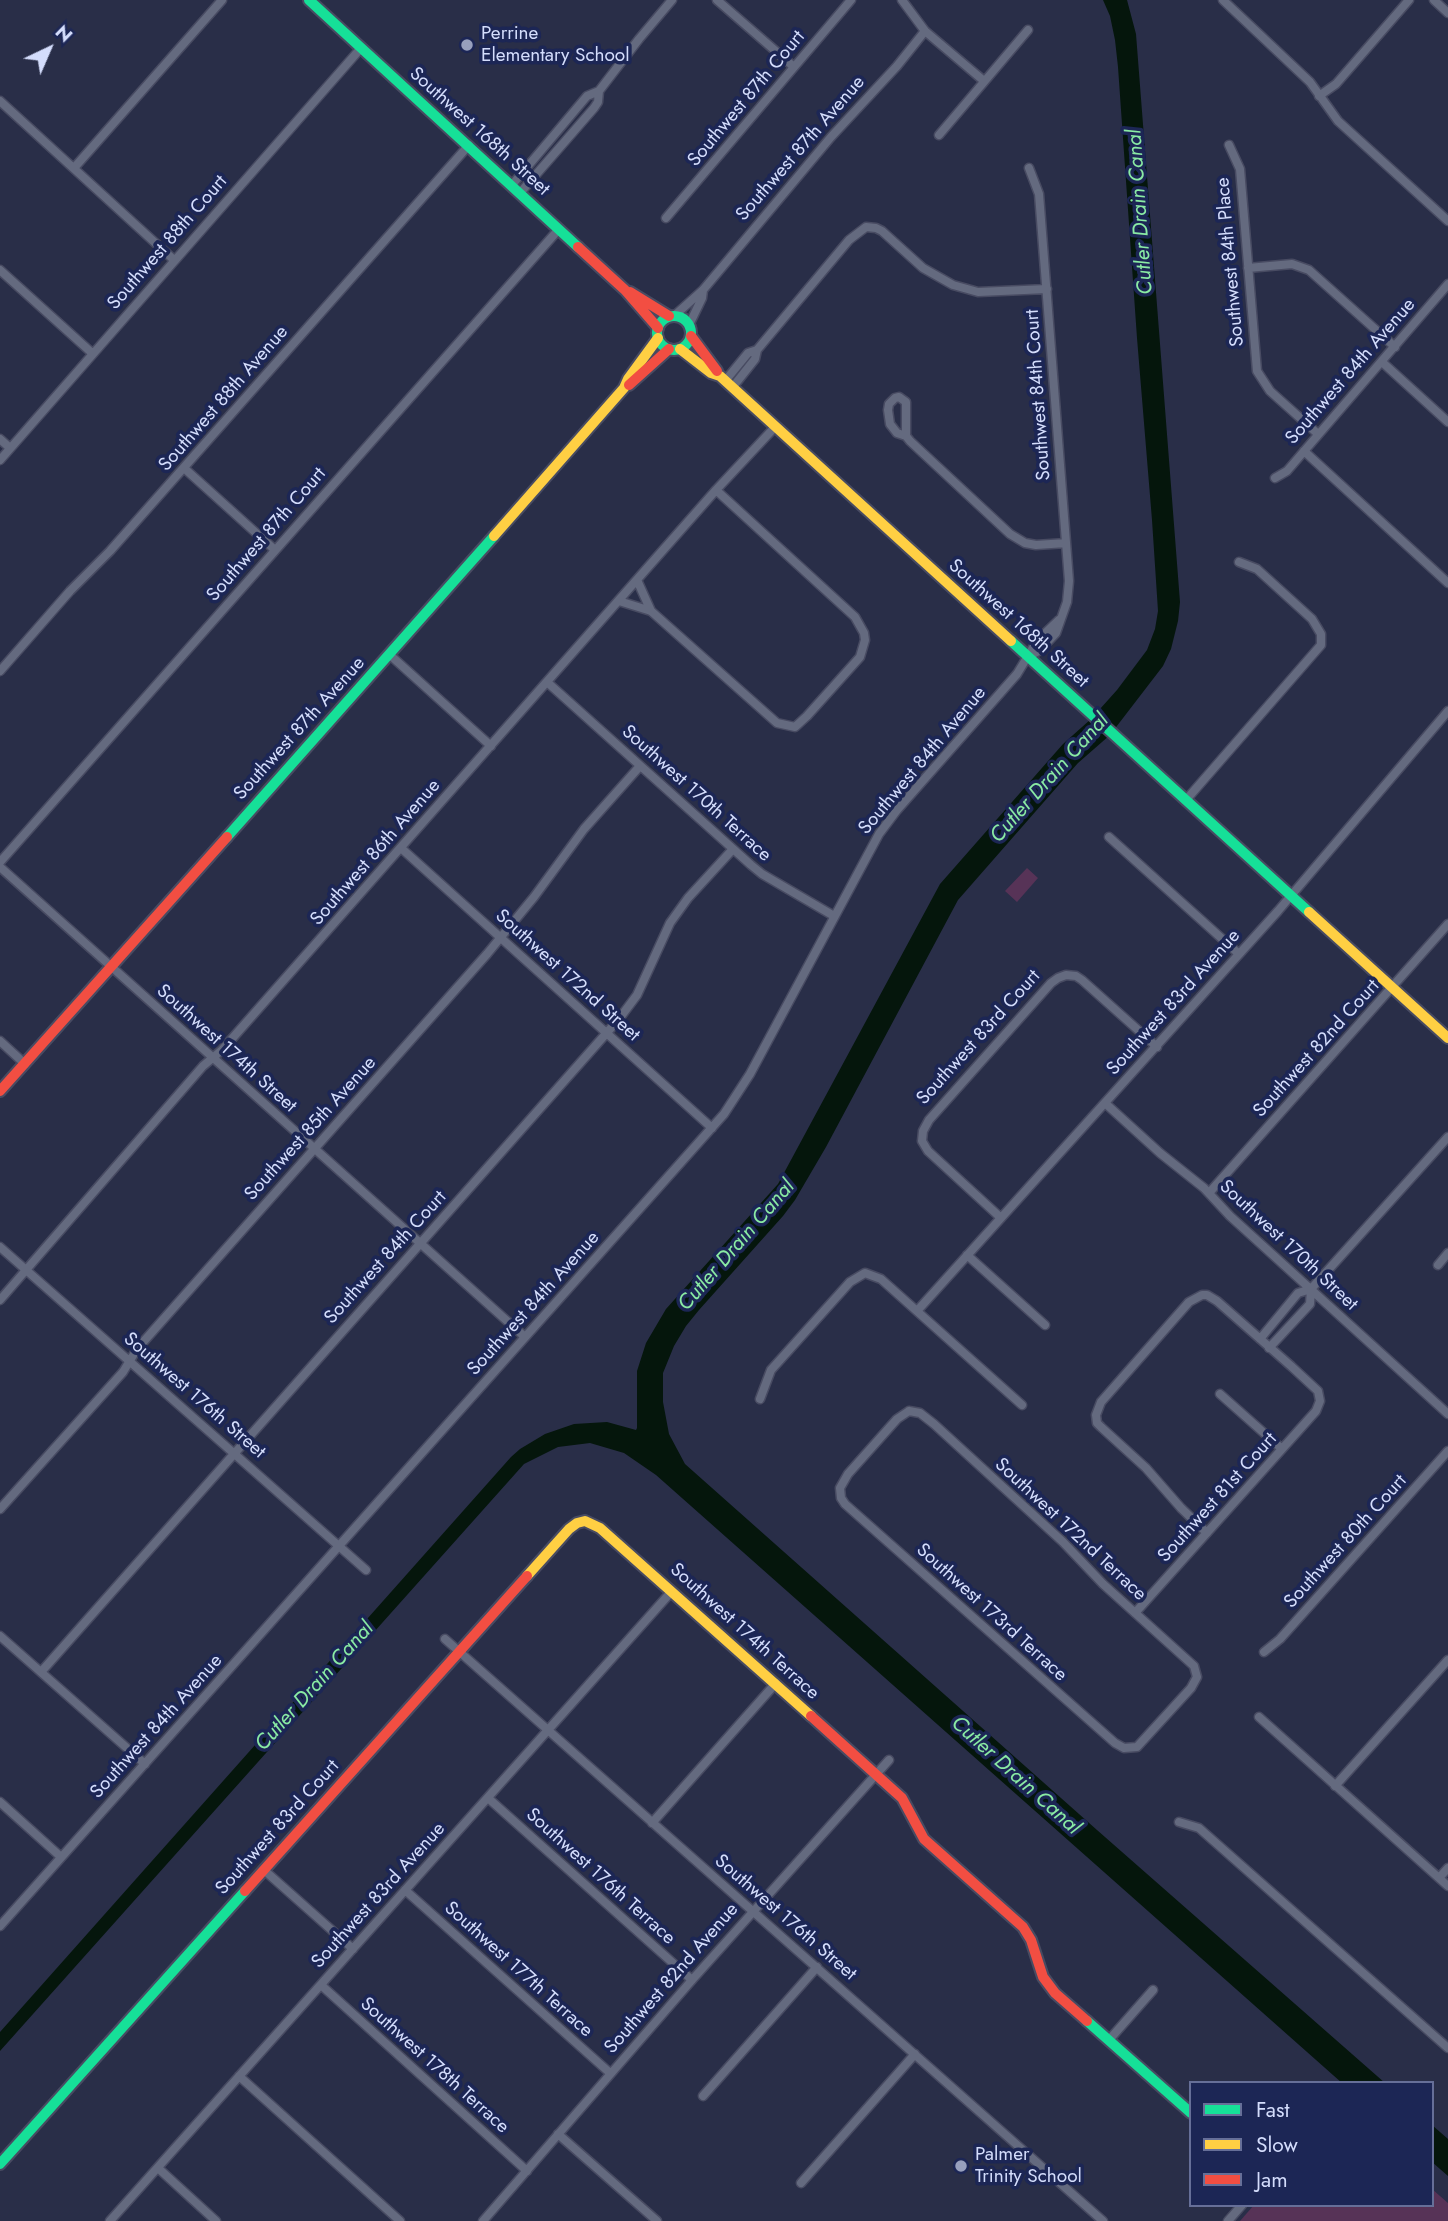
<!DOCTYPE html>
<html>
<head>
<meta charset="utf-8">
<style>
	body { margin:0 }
	#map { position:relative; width:1448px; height:2221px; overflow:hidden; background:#292e48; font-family:Jost,sans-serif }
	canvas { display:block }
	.legend { position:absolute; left:1189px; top:2081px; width:245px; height:126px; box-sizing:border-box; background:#1c2655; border:2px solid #666f98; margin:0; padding:9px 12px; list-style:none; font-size:21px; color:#d4ddfc }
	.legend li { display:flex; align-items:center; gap:14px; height:35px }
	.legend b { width:35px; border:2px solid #666f98 }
	.north { position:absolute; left:14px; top:14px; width:70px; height:70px; -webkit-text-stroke:5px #1c2655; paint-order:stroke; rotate:44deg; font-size:19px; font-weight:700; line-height:28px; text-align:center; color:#d4ddfc }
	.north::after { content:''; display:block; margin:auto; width:24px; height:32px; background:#d4ddfc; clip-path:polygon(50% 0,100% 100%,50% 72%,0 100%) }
</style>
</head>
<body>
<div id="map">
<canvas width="1448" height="2221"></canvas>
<ul class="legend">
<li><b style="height:9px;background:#16e098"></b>Fast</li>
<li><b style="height:9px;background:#ffcf43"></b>Slow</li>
<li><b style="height:9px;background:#f24e42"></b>Jam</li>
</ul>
<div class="north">N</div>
</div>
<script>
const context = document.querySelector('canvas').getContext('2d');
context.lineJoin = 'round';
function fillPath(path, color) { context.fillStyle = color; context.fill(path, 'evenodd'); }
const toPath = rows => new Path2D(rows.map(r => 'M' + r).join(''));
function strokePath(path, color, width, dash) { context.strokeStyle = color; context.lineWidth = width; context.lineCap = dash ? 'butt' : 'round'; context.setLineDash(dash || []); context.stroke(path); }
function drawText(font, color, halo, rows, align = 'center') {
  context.font = font + ' Jost,sans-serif'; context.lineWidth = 7; context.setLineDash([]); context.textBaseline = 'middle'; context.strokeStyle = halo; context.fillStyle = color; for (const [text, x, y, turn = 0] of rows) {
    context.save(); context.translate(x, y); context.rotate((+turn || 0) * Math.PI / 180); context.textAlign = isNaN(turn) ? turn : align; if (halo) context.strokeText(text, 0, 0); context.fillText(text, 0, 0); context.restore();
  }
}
fillPath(toPath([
	[1027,868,1038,878,1017,902,1005,891],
	[1432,2189,1448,2203,1448,2221,1240,2221,1254,2205,1432,2205]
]), '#573357');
fillPath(toPath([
	[1103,0,1127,0,1136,34,1180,602,1178,621,1171,649,1163,666,1110,735,1078,763,958,900,826,1147,795,1200,783,1216,699,1310,686,1326,674,1346,663,1373,663,1402,669,1434,685,1464,1097,1830,1385,2083,1342,2083,656,1475,624,1453,590,1443,558,1447,524,1464,0,2051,0,2032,511,1457,520,1449,545,1434,574,1424,607,1422,636,1430,637,1428,637,1371,646,1343,666,1309,778,1184,940,884,1063,744,1091,719,1117,690,1147,650,1155,629,1158,611,1152,520,1137,338,1118,67,1115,40,1110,16],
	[1432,2125,1448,2139,1448,2176,1432,2162]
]), '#05160c');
const street = toPath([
	[717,0,794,67],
	[902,0,925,31,984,81],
	[1223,0,1310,82,1338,121,1448,221],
	[1434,0,1448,13],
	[1319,96,1336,84,1409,0],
	[0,101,174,260],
	[939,135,1028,30],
	[1229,145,1240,169,1257,371,1270,391,1318,434],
	[74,168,222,0],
	[512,185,587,96,599,91,639,39,672,0],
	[520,193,594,108,598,102,599,91],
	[666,218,851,0],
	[1248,268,1292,264,1309,270,1395,347],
	[0,270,92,353],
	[674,316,703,290,831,137,897,66,925,31],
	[689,325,702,298,703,290],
	[1382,362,1448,422],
	[725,381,748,353,757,350],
	[732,388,755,359,757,350,849,240,866,227,876,228,882,231,923,268,953,285,978,292,1047,289],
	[906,436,897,433,890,424,888,410,889,404,895,398,899,397,906,402,906,436,910,441,1010,534,1025,543,1036,545,1066,543],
	[0,439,10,448],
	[1304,451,1448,583],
	[0,460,361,48],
	[184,468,275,550],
	[1275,478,1287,471,1448,284],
	[637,580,651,611],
	[619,601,651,611,777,723,795,727,807,716,860,657,865,640,864,633,855,617,716,490],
	[390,655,491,746],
	[1028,657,1040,650,1056,633,1067,602,1069,581,1039,194,1029,168],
	[0,671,70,591,110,551,469,145],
	[547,682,751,865,762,874,834,916],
	[1186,800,1321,645,1321,634,1312,619,1257,569,1239,562],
	[1109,837,1239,954],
	[401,848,712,1128],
	[0,862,559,229],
	[0,867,525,1337],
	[0,1041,25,1064],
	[1105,1103,1160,1153,1204,1188,1230,1216,1448,1414],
	[1209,1193,1448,924],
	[1001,1218,928,1151,922,1141,923,1131,929,1120,1051,983,1058,978,1066,975,1076,976,1082,980,1157,1047],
	[0,1247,366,1570],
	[967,1255,1045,1325],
	[1438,1265,1448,1253],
	[0,1300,203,1066,222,1050,716,490,775,427],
	[917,1311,1278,911,1448,711],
	[1260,1339,1298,1293,1311,1289,1448,1137],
	[1269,1348,1310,1304,1311,1289],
	[1220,1394,1282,1449],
	[760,1399,771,1370,850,1282,865,1273,881,1279,1022,1405],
	[909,1411,920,1413,934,1424,1063,1542,1103,1584,1194,1666,1197,1677,1191,1688,1137,1747,1124,1748,1115,1743,845,1504,841,1498,840,1488,848,1474,897,1419,909,1411],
	[0,1509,123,1372,137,1349,487,954,534,897,584,829,640,766],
	[1135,1613,1316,1411,1320,1401,1318,1391,1291,1366,1217,1301,1207,1295,1202,1295,1189,1302,1101,1402,1096,1415,1097,1423,1101,1427,1146,1468,1181,1508,1207,1533],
	[0,1636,145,1764],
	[445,1639,1103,2221],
	[1264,1652,1280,1639,1448,1451],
	[41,1672,619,1019,637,995,670,923,688,898,733,849],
	[1259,1717,1448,1886],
	[1335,1786,1448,1660],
	[488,1798,692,1980],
	[0,1802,61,1857],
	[1179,1822,1199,1828,1448,2048],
	[652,1823,776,1683],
	[264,1870,353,1949],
	[1439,1878,1448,1868],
	[405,1890,610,2073],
	[0,1926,724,1114,750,1074,879,834,897,810,1017,674,1037,641,1059,620],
	[321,1985,527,2171],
	[1109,2040,1153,1990],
	[239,2076,400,2221],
	[703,2096,817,1967],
	[558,2134,657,2221],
	[158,2168,216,2221],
	[801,2183,915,2054],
	[110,2221,672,1591],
	[483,2221,692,1980,889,1760],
	[1228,2221,1242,2205]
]);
const fast = toPath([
	[309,0,578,247],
	'657 333a17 17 0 1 1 34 0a17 17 0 1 1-34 0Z',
	[1011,641,1309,912],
	[227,837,494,536],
	[1087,2021,1191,2113],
	[0,2164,245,1891]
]);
const slow = toPath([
	[680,349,711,373,720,376,1011,641],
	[494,536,624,388,628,379,658,338],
	[1309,912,1448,1038],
	[527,1576,569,1529,577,1523,585,1521,600,1528,811,1716]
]);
const jam = toPath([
	[578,247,625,290,658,328],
	[630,292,669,316],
	[691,336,717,371],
	[629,385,669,349],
	[0,1091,227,837],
	[811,1716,902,1798,924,1839,1023,1927,1031,1940,1043,1977,1055,1993,1087,2021],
	[245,1891,527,1576]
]);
strokePath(street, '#484b62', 11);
strokePath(fast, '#484b62', 14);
strokePath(slow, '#484b62', 14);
strokePath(jam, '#484b62', 14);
strokePath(street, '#646a7f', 8);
strokePath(fast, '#16e098', 10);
strokePath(slow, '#ffcf43', 10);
strokePath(jam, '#f24e42', 10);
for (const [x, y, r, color] of [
	[467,45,7,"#98a0bd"],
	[961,2166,7,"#98a0bd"]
]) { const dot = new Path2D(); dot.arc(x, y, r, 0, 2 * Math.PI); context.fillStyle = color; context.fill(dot); strokePath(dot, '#1c2655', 2.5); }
drawText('19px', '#d4ddfc', '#1c2655', [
	["Perrine",481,34],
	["Elementary School",481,56],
	["Palmer",975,2155],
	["Trinity School",975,2177]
], 'left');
drawText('19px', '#d4ddfc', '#1c2655', [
	["Southwest 87th Court",747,99,-50],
	["Southwest 168th Street",479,132,42],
	["Southwest 87th Avenue",801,149,-49],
	["Southwest 88th Court",168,243,-49],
	["Southwest 84th Place",1231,262,-95],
	["Southwest 84th Avenue",1351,372,-49],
	["Southwest 84th Court",1039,395,-94],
	["Southwest 88th Avenue",224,399,-49],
	["Southwest 87th Court",267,535,-49],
	["Southwest 168th Street",1018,624,42],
	["Southwest 87th Avenue",300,729,-48],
	["Southwest 84th Avenue",923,761,-50],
	["Southwest 170th Terrace",696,794,42],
	["Southwest 86th Avenue",376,853,-49],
	["Southwest 172nd Street",567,976,42],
	["Southwest 83rd Avenue",1174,1003,-48],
	["Southwest 83rd Court",979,1038,-48],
	["Southwest 174th Street",226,1049,42],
	["Southwest 82nd Court",1317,1049,-48],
	["Southwest 85th Avenue",311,1129,-48],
	["Southwest 170th Street",1288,1246,43],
	["Southwest 84th Court",386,1258,-48],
	["Southwest 84th Avenue",534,1304,-48],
	["Southwest 176th Street",194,1396,41],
	["Southwest 81st Court",1218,1498,-48],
	["Southwest 172nd Terrace",1070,1530,43],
	["Southwest 80th Court",1346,1542,-48],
	["Southwest 173rd Terrace",991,1613,42],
	["Southwest 174th Terrace",744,1632,42],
	["Southwest 84th Avenue",157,1727,-48],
	["Southwest 83rd Court",278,1828,-48],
	["Southwest 176th Terrace",600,1877,42],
	["Southwest 83rd Avenue",379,1896,-48],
	["Southwest 176th Street",785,1918,41],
	["Southwest 177th Terrace",518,1970,42],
	["Southwest 82nd Avenue",672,1979,-49],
	["Southwest 178th Terrace",434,2066,42]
]);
drawText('italic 21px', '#8aeba4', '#1c2655', [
	["Cutler Drain Canal",1141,212,-94],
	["Cutler Drain Canal",1050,779,-48],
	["Cutler Drain Canal",737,1246,-49],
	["Cutler Drain Canal",315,1687,-48],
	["Cutler Drain Canal",1015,1776,42]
]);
</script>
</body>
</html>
